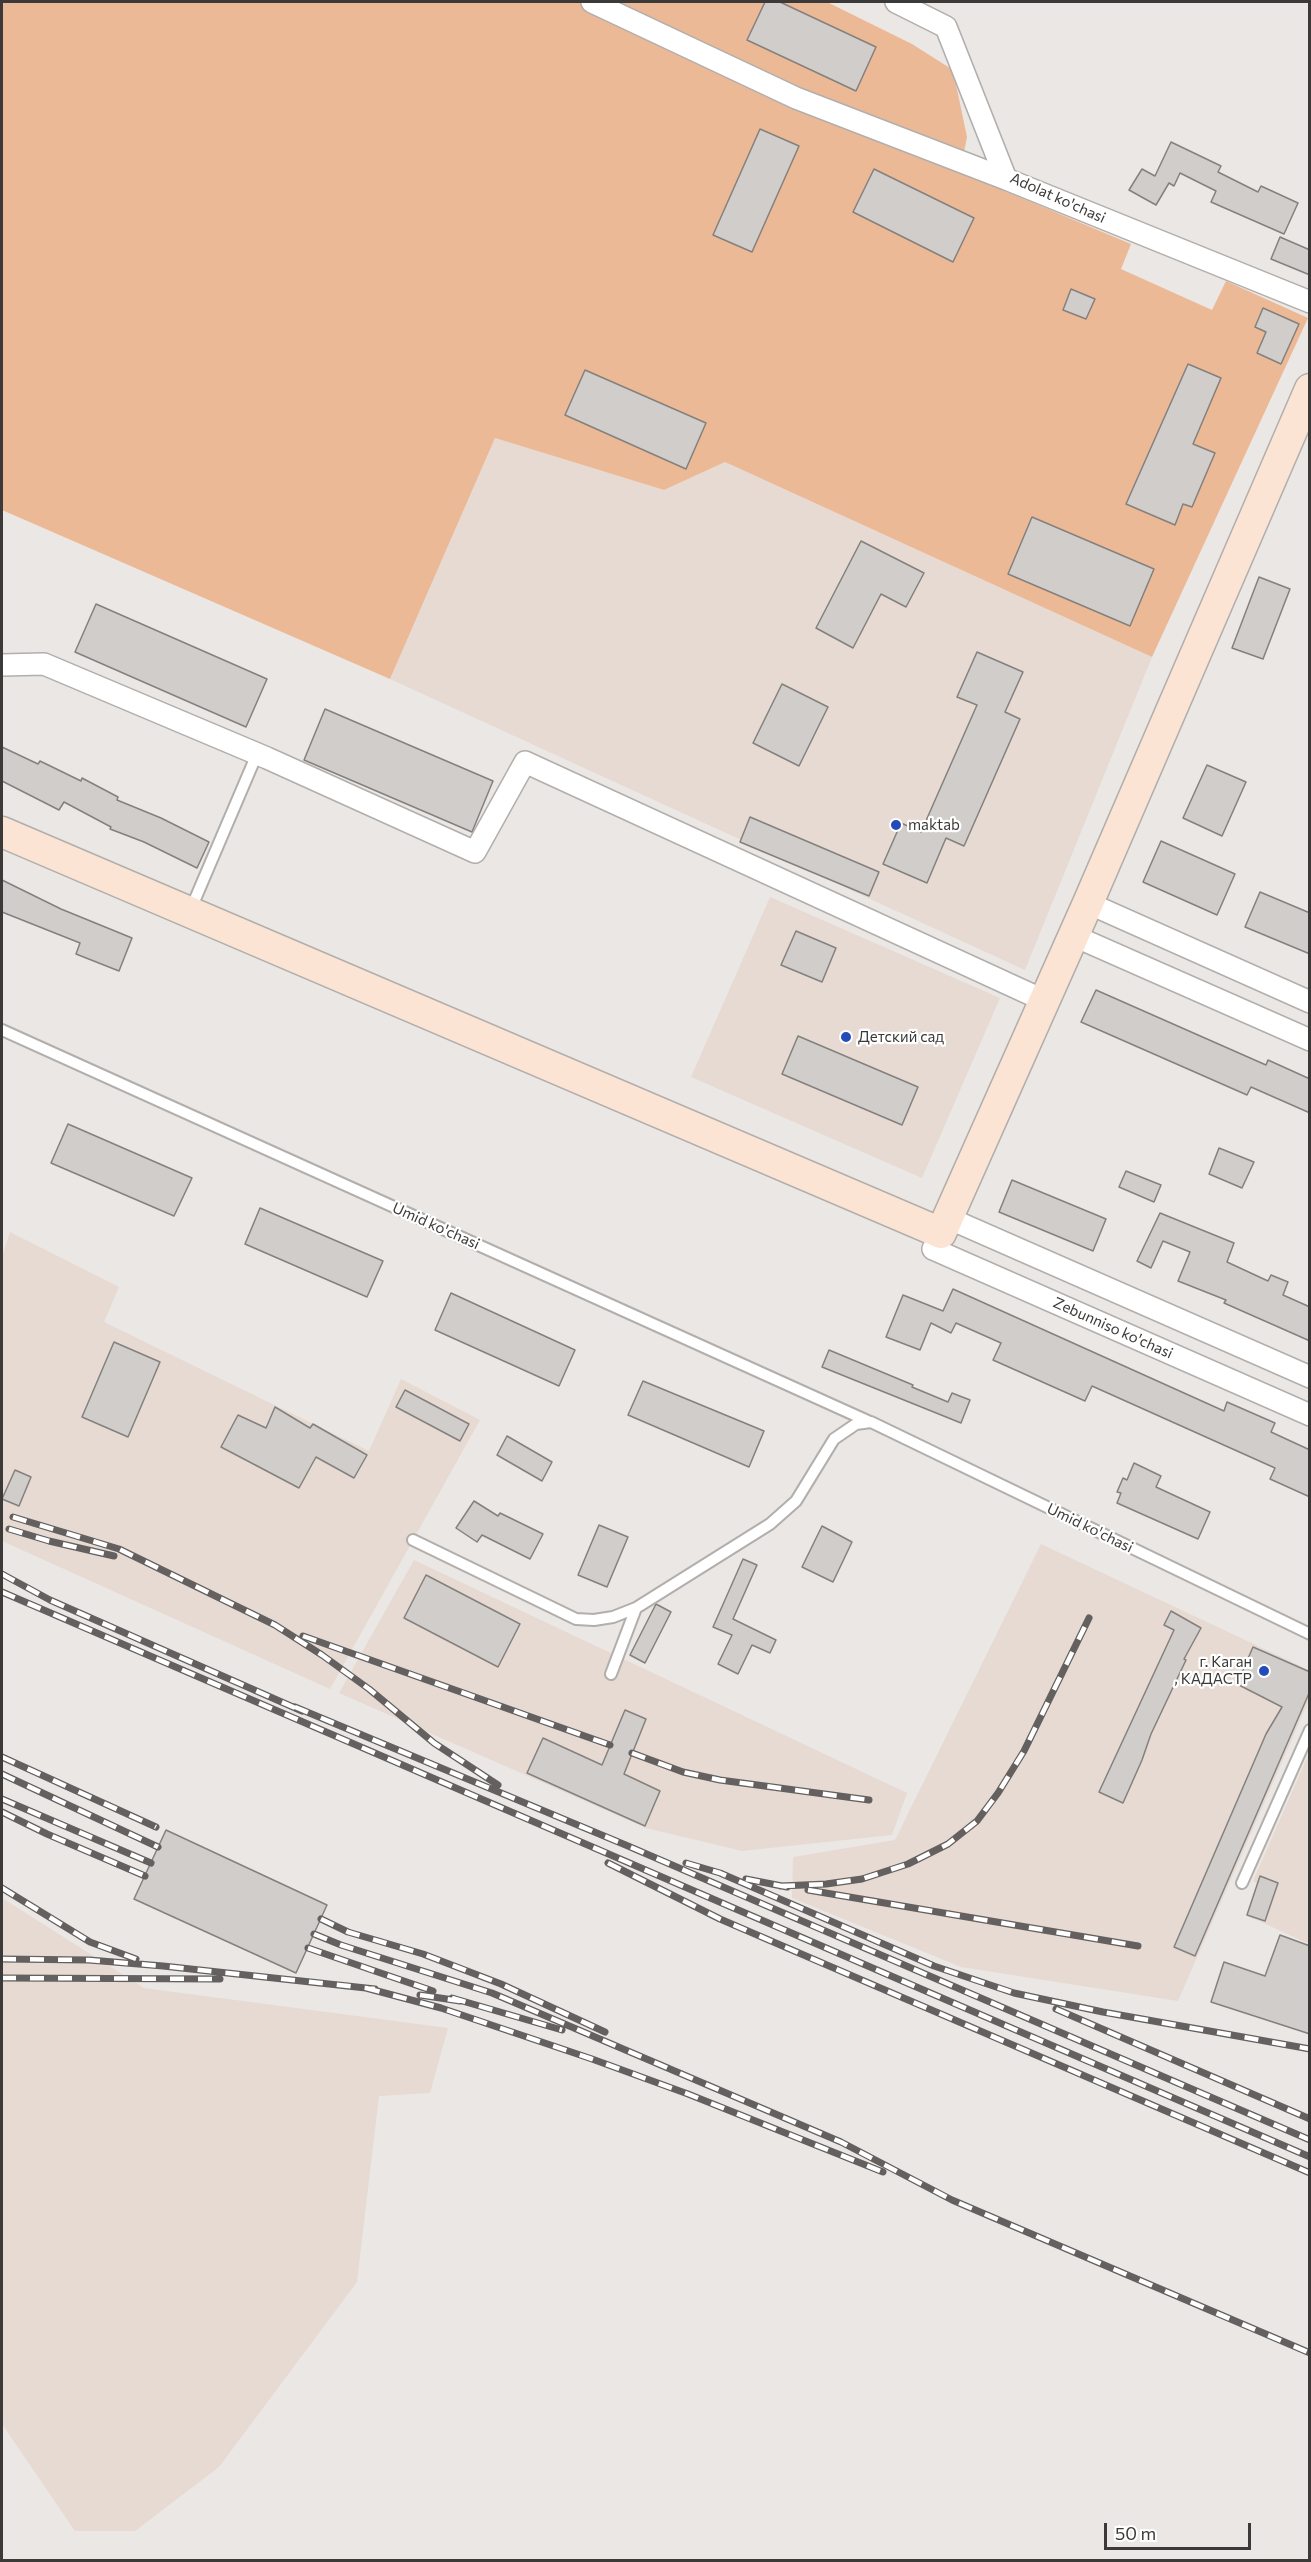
<!DOCTYPE html>
<html>
<head>
<meta charset="utf-8">
<style>
	body { margin:0 }
	#map { position:relative; width:1311px; height:2562px; overflow:hidden; background:#ebe7e4; font-family:Commissioner,sans-serif }
	canvas { display:block }
	.frame { position:absolute; inset:0; border:3px solid #3c3a39; pointer-events:none }
	.scale { position:absolute; left:1104px; top:2523px; width:147px; height:27px; box-sizing:border-box; border:3px solid #3c3a39; border-top:0; padding-left:8px; font-size:18px; line-height:21px; white-space:nowrap; color:#3c3a39; -webkit-text-stroke:4px #fff; paint-order:stroke }
</style>
</head>
<body>
<div id="map">
<canvas width="1311" height="2562"></canvas>
<div class="frame"></div>
<div class="scale">50 m</div>
</div>
<script>
const context = document.querySelector('canvas').getContext('2d');
context.lineJoin = 'round';
function fillPath(path, color) { context.fillStyle = color; context.fill(path, 'evenodd'); }
const toPath = rows => new Path2D(rows.map(r => 'M' + r).join(''));
function strokePath(path, color, width, dash) { context.strokeStyle = color; context.lineWidth = width; context.lineCap = dash ? 'butt' : 'round'; context.setLineDash(dash || []); context.stroke(path); }
function drawText(font, color, halo, rows, align = 'center') {
  context.font = font + ' Commissioner,sans-serif'; context.lineWidth = 4.5; context.setLineDash([]); context.textBaseline = 'middle'; context.strokeStyle = halo; context.fillStyle = color; for (const [text, x, y, turn = 0] of rows) {
    context.save(); context.translate(x, y); context.rotate((+turn || 0) * Math.PI / 180); context.textAlign = isNaN(turn) ? turn : align; if (halo) context.strokeText(text, 0, 0); context.fillText(text, 0, 0); context.restore();
  }
}
fillPath(toPath([
	[495,438,664,490,725,462,1152,657,1025,970,390,679],
	[770,897,1000,998,922,1178,691,1077],
	[10,1232,119,1287,104,1322,369,1451,401,1379,480,1420,330,1689,2,1541,2,1256],
	[1041,1544,1309,1670,1309,1700,1178,2001,961,1967,792,1898,793,1857,895,1840],
	[414,1560,907,1793,892,1835,742,1851,646,1828,339,1693],
	[1309,1753,1309,1944,1246,1915,1258,1884,1253,1881],
	[2,1898,144,1988,448,2028,430,2093,379,2096,357,2282,219,2467,135,2531,75,2531,2,2424]
]), '#e6dad3');
fillPath(toPath([
	[2,2,827,2,912,44,953,70,967,137,960,172,1131,244,1121,269,1212,310,1226,281,1308,318,1152,657,725,462,664,490,495,438,390,679,2,510]
]), '#ecb997');
const building = toPath([
	[765,2,780,2,876,47,856,91,747,40,765,2],
	[760,129,799,146,752,252,713,235,760,129],
	[1171,142,1221,166,1218,172,1258,192,1261,186,1298,203,1284,234,1211,202,1216,191,1180,173,1174,186,1169,183,1156,205,1129,190,1142,169,1155,176,1171,142],
	[874,169,974,218,953,262,853,212,874,169],
	[1280,237,1310,250,1310,275,1271,259,1280,237],
	[1071,289,1095,299,1086,319,1063,310,1071,289],
	[1263,308,1299,324,1281,364,1257,353,1266,332,1255,327,1263,308],
	[1188,364,1221,378,1193,444,1215,453,1192,507,1183,504,1175,525,1126,504,1188,364],
	[585,370,706,423,686,469,565,415,585,370],
	[1032,517,1154,569,1130,626,1008,574,1032,517],
	[861,541,924,573,906,607,881,594,853,648,816,628,861,541],
	[1259,577,1290,589,1263,659,1232,648,1259,577],
	[96,604,267,679,246,727,75,652,96,604],
	[977,652,1023,672,1005,712,1020,719,964,846,946,838,927,883,883,864,901,823,921,832,977,705,957,697,977,652],
	[782,684,828,707,799,766,753,743,782,684],
	[325,709,493,781,472,832,304,760,325,709],
	[2,747,38,764,40,761,81,781,82,778,118,797,117,800,161,818,209,842,197,868,144,842,110,829,111,827,64,802,59,810,2,781,2,747],
	[1207,765,1246,782,1222,836,1183,818,1207,765],
	[750,817,879,872,869,896,740,842,750,817],
	[1161,841,1235,874,1217,915,1143,882,1161,841],
	[2,880,61,909,132,938,119,971,76,954,80,943,2,912,2,880],
	[1260,892,1310,913,1310,954,1245,927,1260,892],
	[796,931,836,948,822,982,781,965,796,931],
	[1096,990,1266,1065,1268,1060,1310,1079,1310,1113,1251,1087,1247,1095,1081,1022,1096,990],
	[798,1036,918,1087,902,1125,782,1074,798,1036],
	[68,1124,192,1178,174,1216,51,1163,68,1124],
	[1219,1148,1254,1162,1242,1188,1209,1174,1219,1148],
	[1126,1171,1161,1185,1154,1202,1119,1187,1126,1171],
	[1012,1180,1106,1219,1093,1251,999,1212,1012,1180],
	[260,1208,383,1261,367,1297,245,1244,260,1208],
	[1160,1213,1234,1243,1227,1262,1268,1281,1271,1275,1288,1282,1283,1295,1310,1307,1310,1341,1224,1303,1226,1300,1178,1281,1190,1252,1163,1241,1151,1268,1137,1261,1160,1213],
	[953,1289,1224,1411,1227,1402,1275,1423,1271,1432,1310,1450,1310,1497,1270,1479,1275,1468,1092,1386,1085,1401,993,1360,1001,1343,956,1323,951,1333,931,1323,920,1350,886,1337,903,1295,943,1311,953,1289],
	[451,1293,575,1350,559,1386,435,1330,451,1293],
	[114,1342,160,1362,128,1437,82,1417,114,1342],
	[829,1350,913,1385,912,1387,948,1402,952,1393,970,1400,961,1423,822,1367,829,1350],
	[643,1381,764,1431,749,1467,628,1415,643,1381],
	[405,1390,469,1424,460,1441,396,1407,405,1390],
	[275,1407,310,1428,313,1424,367,1455,354,1478,316,1457,299,1488,221,1447,238,1415,266,1428,275,1407],
	[507,1436,552,1462,542,1481,497,1455,507,1436],
	[1134,1463,1161,1476,1156,1487,1210,1512,1198,1539,1117,1503,1121,1493,1117,1492,1123,1478,1127,1480,1134,1463],
	[15,1470,31,1477,19,1506,2,1499,15,1470],
	[474,1501,498,1516,500,1513,543,1534,530,1559,482,1535,477,1542,456,1528,474,1501],
	[599,1525,628,1537,607,1587,578,1575,599,1525],
	[822,1526,852,1542,833,1582,802,1567,822,1526],
	[743,1559,757,1565,733,1619,776,1640,770,1653,752,1645,738,1674,718,1664,732,1635,713,1627,743,1559],
	[426,1575,520,1624,498,1667,404,1618,426,1575],
	[656,1604,671,1612,645,1663,630,1655,656,1604],
	[1171,1611,1201,1628,1184,1659,1186,1660,1151,1734,1142,1760,1123,1803,1099,1792,1174,1630,1164,1625,1171,1611],
	[1253,1647,1310,1672,1310,1691,1195,1956,1174,1947,1266,1734,1282,1707,1237,1684,1253,1647],
	[625,1710,646,1719,624,1774,660,1791,645,1826,527,1773,543,1738,602,1765,625,1710],
	[166,1830,327,1905,296,1973,134,1899,166,1830],
	[1260,1876,1278,1883,1265,1921,1247,1915,1260,1876],
	[1280,1935,1310,1946,1310,2034,1211,2002,1224,1962,1265,1976,1280,1935]
]);
fillPath(building, '#d1cdca');
strokePath(building, '#84807d', 1.5);
const lane = toPath([
	[190,911,257,754],
	[2,1030,870,1422],
	[413,1540,576,1619,594,1620,613,1617,636,1608,770,1524,796,1501,834,1439,856,1424,871,1422,1310,1634],
	[611,1674,636,1608],
	[1242,1883,1310,1730]
]);
const street = toPath([
	[592,2,796,98,1006,179],
	[896,2,946,27,1006,179,1310,302],
	[2,665,44,664,267,758,475,852,525,762,1043,1000],
	[1088,903,1310,1002],
	[1072,935,1310,1040],
	[948,1218,1310,1377],
	[941,1233,933,1249,1310,1415]
]);
const secondary = toPath([
	[2,832,941,1233,1088,903,1310,389]
]);
strokePath(lane, '#b2aeab', 14);
strokePath(street, '#b2aeab', 24);
strokePath(secondary, '#b2aeab', 33);
strokePath(lane, '#fff', 10);
strokePath(street, '#fff', 21);
strokePath(secondary, '#fbe4d4', 30);
const rail = toPath([
	[13,1517,119,1549,275,1625,322,1655,369,1689,434,1743,498,1785],
	[9,1529,49,1541,114,1556],
	[2,1574,50,1600,302,1711],
	[2,1592,1310,2157],
	[303,1636,610,1745],
	[295,1707,628,1846,1310,2140],
	[632,1753,683,1772,720,1780,869,1800],
	[2,1757,156,1827],
	[2,1774,158,1847],
	[2,1799,151,1863],
	[2,1812,47,1834,145,1876],
	[608,1863,720,1919,1310,2173],
	[686,1863,720,1873,934,1966,1014,1993,1103,2012,1310,2049],
	[746,1879,787,1887],
	[781,1886,826,1884,862,1879,908,1864,948,1844,977,1821,998,1793,1024,1751,1089,1618],
	[2,1888,90,1942,136,1959],
	[808,1890,1138,1946],
	[321,1919,348,1932,423,1954,501,1984,605,2032],
	[314,1934,341,1945,492,1993,841,2142,952,2200,1310,2353],
	[308,1948,433,1991],
	[2,1959,89,1960,163,1966,375,1989],
	[2,1978,220,1979],
	[366,1988,441,2008,592,2059,688,2094,883,2172],
	[420,1995,460,2001],
	[452,1998,562,2030],
	[1056,2009,1310,2119]
]);
strokePath(rail, '#63605f', 7);
strokePath(rail, '#fff', 4.5, [14]);
for (const [x, y, r, color] of [
	[896,825,6,"#244bba"],
	[846,1037,6,"#244bba"],
	[1264,1671,6,"#244bba"]
]) { const dot = new Path2D(); dot.arc(x, y, r, 0, 2 * Math.PI); context.fillStyle = color; context.fill(dot); strokePath(dot, '#fff', 2); }
drawText('15px', '#3c3a39', '#fff', [
	["Adolat ko'chasi",1058,198,24],
	["Umid ko'chasi",436,1226,24],
	["Zebunniso ko'chasi",1113,1328,24],
	["Umid ko'chasi",1090,1528,26]
]);
drawText('15px', '#3c3a39', '#fff', [
	["maktab",908,825],
	["Детский сад",858,1037],
	["г. Каган",1252,1662,"right"],
	[", КАДАСТР",1252,1679,"right"]
], 'left');
</script>
</body>
</html>
